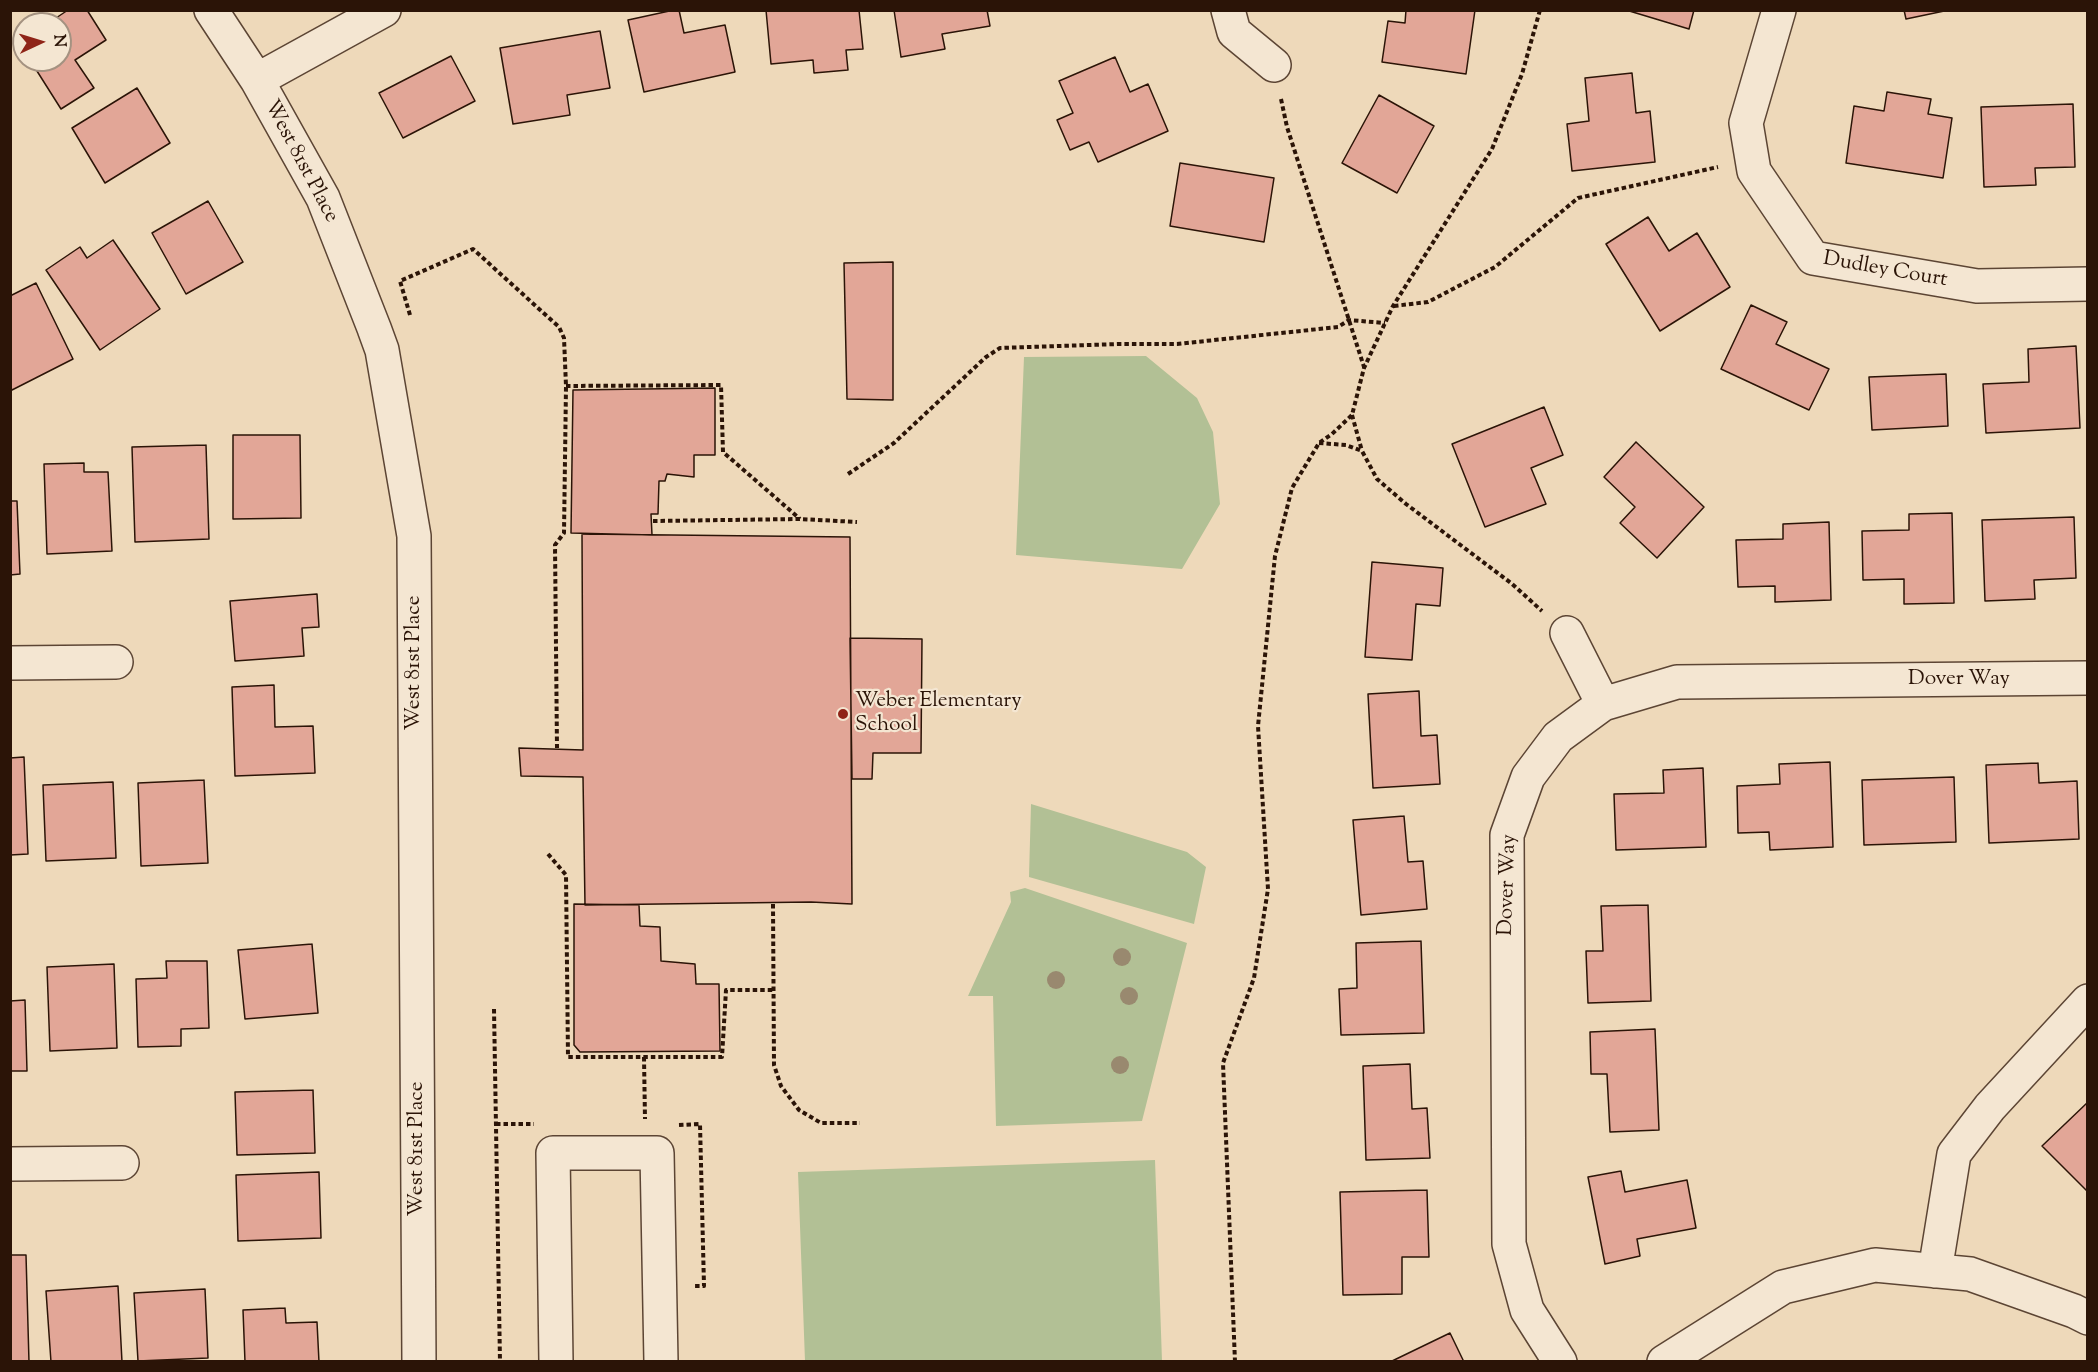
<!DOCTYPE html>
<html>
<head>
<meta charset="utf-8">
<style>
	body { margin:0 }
	#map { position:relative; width:2098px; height:1372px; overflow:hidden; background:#eed9ba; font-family:"Sorts Mill Goudy",serif }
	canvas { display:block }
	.frame { position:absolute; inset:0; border:12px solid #2b1407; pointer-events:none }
	.north { position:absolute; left:12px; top:12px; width:60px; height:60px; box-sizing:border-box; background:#f4e6d2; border:2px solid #a49281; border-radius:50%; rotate:86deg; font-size:16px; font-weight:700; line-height:24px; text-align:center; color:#2b1407 }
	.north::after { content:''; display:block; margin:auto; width:21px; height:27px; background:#8f2418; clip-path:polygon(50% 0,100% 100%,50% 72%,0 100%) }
</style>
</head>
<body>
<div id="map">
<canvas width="2098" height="1372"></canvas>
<div class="frame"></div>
<div class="north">N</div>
</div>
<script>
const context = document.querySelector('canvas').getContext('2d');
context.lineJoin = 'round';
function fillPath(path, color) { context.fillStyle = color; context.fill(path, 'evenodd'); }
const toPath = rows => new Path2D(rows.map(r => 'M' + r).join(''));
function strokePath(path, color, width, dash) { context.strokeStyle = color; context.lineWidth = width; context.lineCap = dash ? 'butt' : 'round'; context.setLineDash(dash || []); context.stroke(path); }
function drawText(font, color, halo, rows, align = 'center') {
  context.font = font + ' "Sorts Mill Goudy",serif'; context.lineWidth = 4.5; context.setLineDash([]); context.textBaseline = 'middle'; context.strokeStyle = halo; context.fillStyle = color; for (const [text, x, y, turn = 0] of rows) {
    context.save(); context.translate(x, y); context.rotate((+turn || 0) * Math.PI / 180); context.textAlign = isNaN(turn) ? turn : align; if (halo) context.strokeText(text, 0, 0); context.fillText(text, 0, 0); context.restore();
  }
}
fillPath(toPath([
	[1146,356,1197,398,1213,432,1220,504,1182,569,1016,555,1024,357],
	[1031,804,1187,852,1206,867,1194,924,1029,877],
	[1025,888,1187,943,1142,1121,996,1126,993,996,968,996,1011,902,1010,892],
	[1155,1160,1162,1361,805,1361,798,1172]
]), '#b2c095');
const building = toPath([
	[68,10,87,10,106,40,75,60,94,88,61,109,30,60,60,60,60,24,47,24,68,10],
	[674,10,679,10,684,33,725,25,735,72,644,92,628,20,674,10],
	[766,10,859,10,863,49,846,50,848,70,814,73,813,60,771,64,766,10],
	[894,10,987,10,990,26,942,34,945,49,901,57,894,10],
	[1406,10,1475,10,1466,74,1382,62,1388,21,1405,23,1406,10],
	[1626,10,1694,10,1689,29,1626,10],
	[1904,10,1949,10,1906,19,1904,10],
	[600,31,610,88,567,95,570,115,513,124,500,48,600,31],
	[451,56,475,101,403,138,379,93,451,56],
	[1115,57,1130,92,1148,84,1168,131,1098,162,1089,142,1070,150,1057,120,1073,113,1059,81,1115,57],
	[1632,73,1636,113,1650,111,1655,162,1572,171,1567,124,1589,121,1585,78,1632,73],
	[137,88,170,143,105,183,72,128,137,88],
	[1887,92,1931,99,1928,114,1952,118,1943,178,1846,163,1854,106,1884,111,1887,92],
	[1379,95,1434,126,1397,193,1342,163,1379,95],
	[2073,104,2075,167,2035,168,2036,185,1984,187,1981,107,2073,104],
	[1180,163,1274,178,1264,242,1170,226,1180,163],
	[208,201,243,262,186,294,152,233,208,201],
	[1648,217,1669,251,1697,233,1730,287,1660,331,1606,244,1648,217],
	[113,240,160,309,100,350,46,270,80,247,87,258,113,240],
	[893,262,893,400,847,399,844,263,893,262],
	[36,283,73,359,12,390,10,386,10,296,36,283],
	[1751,305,1787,322,1776,344,1829,369,1809,410,1721,369,1751,305],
	[2076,346,2080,428,1986,433,1983,384,2029,382,2028,349,2076,346],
	[1946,374,1948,426,1872,430,1869,377,1946,374],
	[715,388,715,455,694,455,694,477,667,474,665,481,659,481,658,514,651,514,652,535,571,533,573,390,715,388],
	[1544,407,1563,455,1531,468,1546,504,1485,527,1452,444,1544,407],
	[233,435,300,435,301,518,233,519,233,435],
	[1636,442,1704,507,1657,558,1620,523,1635,507,1604,477,1636,442],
	[206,445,209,539,135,542,132,447,206,445],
	[84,463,84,472,108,472,112,551,47,554,44,464,84,463],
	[10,501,17,501,20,574,10,575,10,501],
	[1952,513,1954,603,1904,604,1904,579,1863,580,1862,531,1909,530,1909,514,1952,513],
	[2074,517,2076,578,2034,580,2035,599,1985,601,1982,520,2074,517],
	[1829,522,1831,600,1775,602,1775,586,1738,587,1736,540,1783,539,1783,524,1829,522],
	[582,534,850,537,852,904,811,902,585,905,583,777,521,776,519,748,583,750,582,534],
	[1372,562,1443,568,1440,606,1416,604,1412,660,1365,657,1372,562],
	[317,594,319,627,302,628,304,656,235,661,230,601,317,594],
	[850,638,922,639,921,753,873,753,872,779,852,779,850,638],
	[274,685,275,727,313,726,315,773,235,776,232,687,274,685],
	[1419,691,1421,736,1437,735,1440,784,1373,788,1368,694,1419,691],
	[24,757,28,854,10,855,10,758,24,757],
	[1830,762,1833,847,1770,850,1769,832,1738,833,1737,786,1780,784,1779,764,1830,762],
	[2038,763,2039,783,2077,781,2079,839,1989,843,1986,765,2038,763],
	[1703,768,1706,847,1616,850,1614,794,1664,793,1663,770,1703,768],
	[1954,777,1956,842,1864,845,1862,780,1954,777],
	[204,780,208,863,141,866,138,783,204,780],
	[113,782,116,858,46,861,43,785,113,782],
	[1404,816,1408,862,1423,861,1427,909,1361,915,1353,820,1404,816],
	[574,904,639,905,640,926,660,927,661,961,695,964,696,984,719,984,720,1051,580,1052,574,1045,574,904],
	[1648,905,1651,1001,1588,1003,1586,951,1603,951,1601,906,1648,905],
	[1421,941,1424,1033,1341,1035,1339,989,1357,988,1356,943,1421,941],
	[312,944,318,1013,245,1019,238,950,312,944],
	[166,961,207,961,209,1028,181,1029,181,1046,138,1047,136,979,167,978,166,961],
	[114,964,117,1048,50,1051,47,967,114,964],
	[25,1000,27,1071,10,1071,10,1001,25,1000],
	[1655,1029,1659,1130,1610,1132,1607,1074,1591,1074,1590,1032,1655,1029],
	[1410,1064,1412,1109,1427,1108,1430,1158,1366,1160,1363,1066,1410,1064],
	[313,1090,315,1153,237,1155,235,1092,313,1090],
	[2088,1102,2088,1192,2042,1146,2088,1102],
	[1621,1171,1625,1192,1687,1180,1696,1228,1637,1239,1640,1256,1605,1264,1588,1177,1621,1171],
	[319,1172,321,1238,238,1241,236,1175,319,1172],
	[1427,1190,1429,1257,1402,1257,1402,1294,1343,1295,1340,1192,1427,1190],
	[10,1255,26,1255,29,1362,10,1362,10,1255],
	[118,1286,122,1362,51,1362,46,1291,118,1286],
	[205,1289,208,1358,138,1361,134,1293,205,1289],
	[285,1308,286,1323,317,1322,319,1362,245,1362,243,1310,285,1308],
	[1450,1333,1464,1362,1390,1362,1450,1333]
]);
fillPath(building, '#e2a697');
strokePath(building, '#2b1407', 1.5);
const minor = toPath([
	[211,10,257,80,323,198,374,328,382,350,414,536,419,1362],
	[1228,10,1234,32,1274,65],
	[1779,10,1746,123,1754,171,1813,258,1977,286,2088,284],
	[257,80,384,10],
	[1567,633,1603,704],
	[10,663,116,662],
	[10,1164,122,1163],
	[1935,1271,1954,1154,1990,1107,2088,1001],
	[556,1362,553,1153,657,1153,661,1362],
	[1560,1362,1527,1310,1509,1244,1507,835,1528,777,1558,737,1603,704,1677,682,2088,678],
	[1664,1362,1783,1287,1875,1265,1970,1274,2074,1311,2088,1318]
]);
strokePath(minor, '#5c4534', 36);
strokePath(toPath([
	[1281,99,1287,127,1364,367],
	[1394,306,1428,302,1495,267,1578,198,1718,167],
	[410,315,400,281,473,249,559,327,564,338,566,386,564,533,555,545,557,748],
	[566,386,721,385,723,452,800,519],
	[1352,415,1362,451],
	[1319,443,1346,445,1362,451,1377,479,1406,504,1511,583,1542,611],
	[848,474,894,443,986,357,1000,348,1119,344,1177,344,1338,327,1349,320,1385,323],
	[653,521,800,519,857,522],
	[548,854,566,875,568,1057,722,1057,726,990,773,990],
	[773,904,774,1065,781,1086,799,1110,821,1123,860,1123],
	[494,1009,500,1362],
	[644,1057,645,1119],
	[496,1124,534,1124],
	[679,1125,700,1124,704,1286,695,1286],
	[1235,1362,1223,1063,1254,978,1268,889,1258,726,1275,556,1292,488,1319,443,1332,434,1352,415,1364,368,1393,306,1492,149,1522,74,1540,10]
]), '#2b1407', 4, [4.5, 3]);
strokePath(minor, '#f4e6d2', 33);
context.fillStyle = '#99896f';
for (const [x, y] of [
	[1122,957],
	[1056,980],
	[1129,996],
	[1120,1065]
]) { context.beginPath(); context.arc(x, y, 9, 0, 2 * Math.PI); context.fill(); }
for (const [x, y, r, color] of [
	[843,714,6,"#8f2418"]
]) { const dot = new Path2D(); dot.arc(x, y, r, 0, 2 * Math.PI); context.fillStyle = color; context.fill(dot); strokePath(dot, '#f4e6d2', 2); }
drawText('21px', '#2b1407', '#f4e6d2', [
	["West 81st Place",300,162,62],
	["Dudley Court",1885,271,10],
	["West 81st Place",415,663,-90],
	["Dover Way",1959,680],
	["Dover Way",1509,885,-88],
	["West 81st Place",418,1149,-90]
]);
drawText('21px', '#2b1407', '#f4e6d2', [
	["Weber Elementary",855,702],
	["School",855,726]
], 'left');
</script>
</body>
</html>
